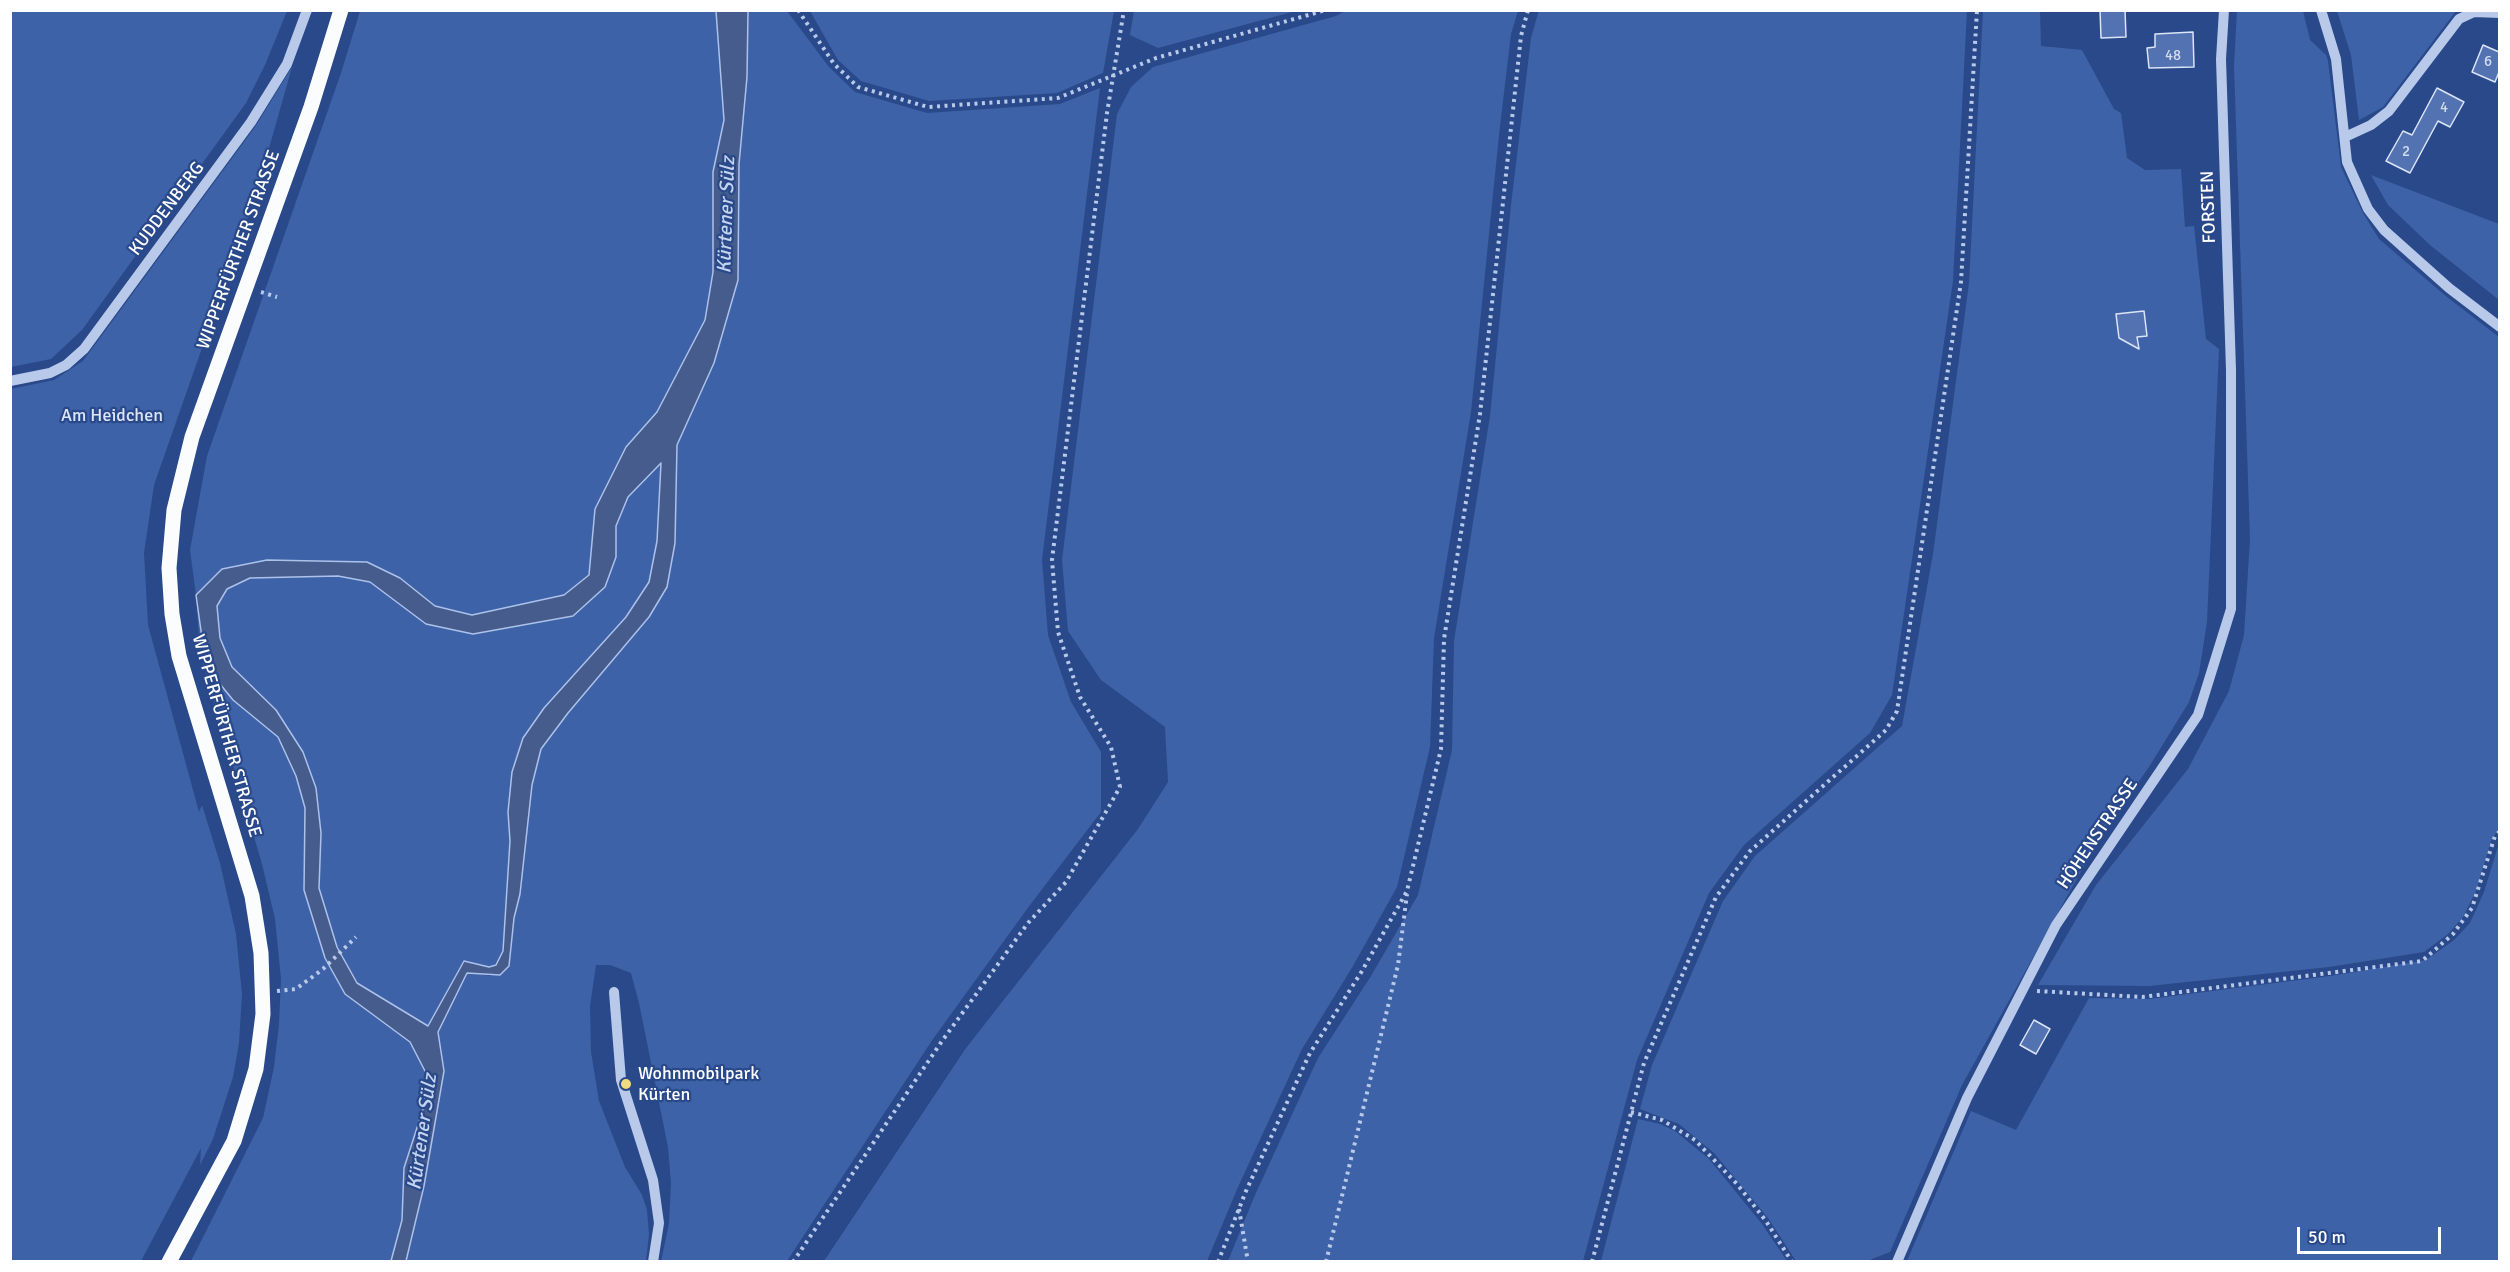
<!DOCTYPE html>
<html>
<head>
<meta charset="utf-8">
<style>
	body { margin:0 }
	#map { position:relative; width:2510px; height:1272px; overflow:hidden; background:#29498b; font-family:Signika,sans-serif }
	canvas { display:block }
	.frame { position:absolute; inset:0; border:12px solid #fff; pointer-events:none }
	.scale { position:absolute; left:2297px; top:1227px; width:144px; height:27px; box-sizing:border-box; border:3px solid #fff; border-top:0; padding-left:8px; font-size:18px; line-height:21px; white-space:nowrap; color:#fff; -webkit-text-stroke:4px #29498b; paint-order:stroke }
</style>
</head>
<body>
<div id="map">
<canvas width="2510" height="1272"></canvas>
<div class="frame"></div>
<div class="scale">50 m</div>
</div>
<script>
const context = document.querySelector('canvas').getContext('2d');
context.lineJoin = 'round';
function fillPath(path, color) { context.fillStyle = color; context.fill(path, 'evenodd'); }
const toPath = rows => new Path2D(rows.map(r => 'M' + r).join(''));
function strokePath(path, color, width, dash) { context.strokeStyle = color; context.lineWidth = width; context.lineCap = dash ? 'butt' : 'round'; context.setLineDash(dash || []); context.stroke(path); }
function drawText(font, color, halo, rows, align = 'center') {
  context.font = font + ' Signika,sans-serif'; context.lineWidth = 4.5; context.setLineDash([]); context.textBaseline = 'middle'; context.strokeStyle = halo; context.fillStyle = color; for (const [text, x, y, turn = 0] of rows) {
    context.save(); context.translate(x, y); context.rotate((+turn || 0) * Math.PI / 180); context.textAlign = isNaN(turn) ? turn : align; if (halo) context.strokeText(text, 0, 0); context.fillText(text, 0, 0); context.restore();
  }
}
fillPath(toPath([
	[1539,10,1967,11,1953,281,1892,695,1870,733,1744,845,1709,893,1637,1060,1583,1261,1228,1261,1255,1195,1318,1058,1371,976,1418,895,1452,750,1454,641,1490,416,1511,205,1531,38],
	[10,11,287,11,265,65,246,103,82,330,51,359,11,367],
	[360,11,716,11,724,120,713,172,713,272,705,320,657,412,626,447,595,509,589,575,564,595,472,615,435,606,400,578,367,562,267,560,222,569,196,595,233,700,278,737,296,776,305,808,304,890,345,994,410,1042,426,1073,425,1103,404,1168,402,1220,391,1261,191,1261,263,1118,274,1067,279,1024,281,979,275,919,262,864,200,654,196,595,190,550,207,456,341,73],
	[748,11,787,11,829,67,855,92,927,113,1060,104,1100,88,1042,560,1048,635,1071,702,1101,752,1101,812,1030,905,933,1039,787,1261,661,1261,669,1224,671,1183,668,1147,639,1003,631,973,610,965,596,965,590,1006,591,1052,599,1101,625,1167,642,1195,647,1210,649,1234,646,1261,406,1262,424,1186,444,1071,438,1032,467,973,475,972,490,976,509,966,514,918,520,894,532,785,541,749,568,713,675,543,677,445,714,363,738,280,739,164,747,77],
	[810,11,1114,11,1103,73,1057,93,929,101,861,81,838,60],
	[1134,11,1134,10,1296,11,1158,48,1130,35],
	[1345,11,1518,11,1511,34,1499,135,1471,412,1434,638,1430,747,1397,887,1353,966,1302,1049,1238,1187,1207,1261,824,1261,966,1048,1138,829,1168,782,1165,727,1101,680,1068,631,1062,560,1117,114,1131,87,1153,67,1336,16],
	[1983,11,2040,11,2041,46,2082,50,2114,109,2121,113,2127,158,2145,170,2181,169,2185,227,2194,226,2206,339,2219,349,2207,622,2199,673,2189,702,2149,767,2103,832,1962,1085,1890,1252,1867,1261,1796,1261,1768,1218,1714,1153,1679,1124,1640,1109,1652,1065,1723,901,1755,856,1902,726,1933,554,1969,283],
	[2237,11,2303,11,2310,40,2326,55,2328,61,2341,167,2363,213,2379,239,2447,297,2499,337,2499,828,2491,841,2476,891,2463,917,2448,934,2424,952,2329,967,2149,986,2038,985,2096,885,2188,769,2229,691,2244,635,2250,539,2234,66],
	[2337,11,2337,10,2456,11,2383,107,2359,120,2351,55],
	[292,67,257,191,154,485,144,553,148,625,199,812,202,805,220,863,236,934,242,994,239,1043,233,1077,213,1139,200,1165,201,1148,141,1261,11,1261,11,389,54,380,83,361,255,127],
	[2371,175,2499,224,2499,300,2430,245,2388,205],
	[661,462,657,541,649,582,626,617,544,708,523,738,508,812,510,841,503,951,496,965,489,967,463,961,428,1026,357,983,337,947,319,888,321,833,316,788,303,752,276,710,232,667,220,638,217,606,227,589,250,578,338,576,370,582,426,624,473,634,573,616,616,557,616,526,628,497],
	[2499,843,2499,1261,1907,1261,1971,1111,2016,1130,2089,998,2149,999,2330,976,2426,960,2454,940,2470,923,2484,892],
	[1638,1119,1660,1124,1675,1131,1709,1159,1762,1224,1787,1261,1601,1261]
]), '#3e62a7');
const water = toPath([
	[716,11,748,11,747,77,739,164,738,280,714,363,677,445,675,543,667,587,649,617,568,713,541,749,532,785,520,894,514,918,509,966,500,975,467,973,438,1032,444,1071,424,1186,406,1261,391,1261,402,1220,404,1168,425,1103,426,1073,410,1042,345,994,325,958,304,890,305,808,296,776,278,737,233,700,220,684,209,663,203,645,196,595,222,569,267,560,367,562,400,578,435,606,472,615,564,595,589,575,595,509,626,447,657,412,705,320,713,272,713,172,724,120,716,11],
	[661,463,657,541,649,582,626,617,544,708,523,738,512,772,508,812,510,841,503,951,496,965,489,967,464,961,428,1026,357,983,337,947,319,888,321,833,316,788,303,752,276,710,232,667,220,638,217,606,227,589,250,578,338,576,370,582,426,624,473,634,573,616,605,587,616,557,616,526,628,497,661,463]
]);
fillPath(water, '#455c8c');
strokePath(water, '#adc2ea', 1.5);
const building = toPath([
	[2100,10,2125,10,2126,37,2101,38,2100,10],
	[2193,32,2194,67,2149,68,2147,48,2155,47,2155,34,2193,32],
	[2483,45,2499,52,2499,72,2495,82,2472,72,2483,45],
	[2437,88,2464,102,2450,127,2438,121,2410,173,2386,161,2403,131,2412,135,2437,88],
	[2144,311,2147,336,2137,337,2139,349,2119,338,2116,314,2144,311],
	[2034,1020,2050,1029,2036,1054,2020,1045,2034,1020]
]);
fillPath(building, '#5272b2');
strokePath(building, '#dce5f7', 1.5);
strokePath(toPath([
	[798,10,834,64,858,87,928,107,1058,98,1156,58,1326,10],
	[261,292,277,297],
	[277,991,296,989,323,969,356,937],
	[2037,991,2142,997,2422,961,2453,934,2472,908,2495,836,2500,831],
	[1631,1112,1662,1120,1695,1140,1737,1184,1766,1221,1792,1262],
	[1239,1209,1248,1262],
	[793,1262,942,1041,1028,923,1066,882,1120,787,1111,747,1080,697,1058,632,1052,560,1107,113,1124,10],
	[1218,1262,1246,1191,1310,1053,1362,971,1407,891,1441,749,1444,639,1480,414,1521,36,1528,10],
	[1326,1262,1398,965,1407,894],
	[1592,1262,1644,1063,1716,897,1750,851,1886,730,1897,711,1961,282,1977,10]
]), '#b8c9e9', 4, [3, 4.5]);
strokePath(toPath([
	[2321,10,2336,59,2347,162,2368,209,2384,230,2449,288,2500,327],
	[2345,137,2371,125,2389,111,2459,19,2474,12,2500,13],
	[10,381,50,373,66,365,84,349,251,122,287,64,307,10],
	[614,992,621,1080,653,1180,659,1223,653,1262],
	[1897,1262,1967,1098,2056,925,2198,715,2231,609,2231,370,2221,59,2224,10]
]), '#b8c9e9', 10);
strokePath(toPath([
	[169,1262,234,1141,256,1069,263,1014,261,953,252,896,179,656,172,614,169,568,174,510,192,437,311,107,341,10]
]), '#fafcfe', 15);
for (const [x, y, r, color] of [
	[626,1084,6,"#f0dc7f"]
]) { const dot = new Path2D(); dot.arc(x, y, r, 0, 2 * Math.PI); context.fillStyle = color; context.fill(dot); strokePath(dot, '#29498b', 2); }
drawText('15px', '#d4dcec', null, [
	["48",2173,56],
	["6",2488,62],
	["4",2444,108],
	["2",2406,152]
]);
drawText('18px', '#fff', '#29498b', [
	["FORSTEN",2209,207,-92],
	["KUDDENBERG",167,209,-53],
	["WIPPERFÜRTHER STRASSE",239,250,-70],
	["WIPPERFÜRTHER STRASSE",226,736,74],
	["HÖHENSTRASSE",2098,834,-56]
]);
drawText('18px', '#dce5f7', '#29498b', [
	["Am Heidchen",112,416]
]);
drawText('18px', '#fff', '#29498b', [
	["Wohnmobilpark",638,1074],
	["Kürten",638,1095]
], 'left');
drawText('italic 20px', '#c4d3f0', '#29498b', [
	["Kürtener Sülz",727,215,-88],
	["Kürtener Sülz",423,1132,-82]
]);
</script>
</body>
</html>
